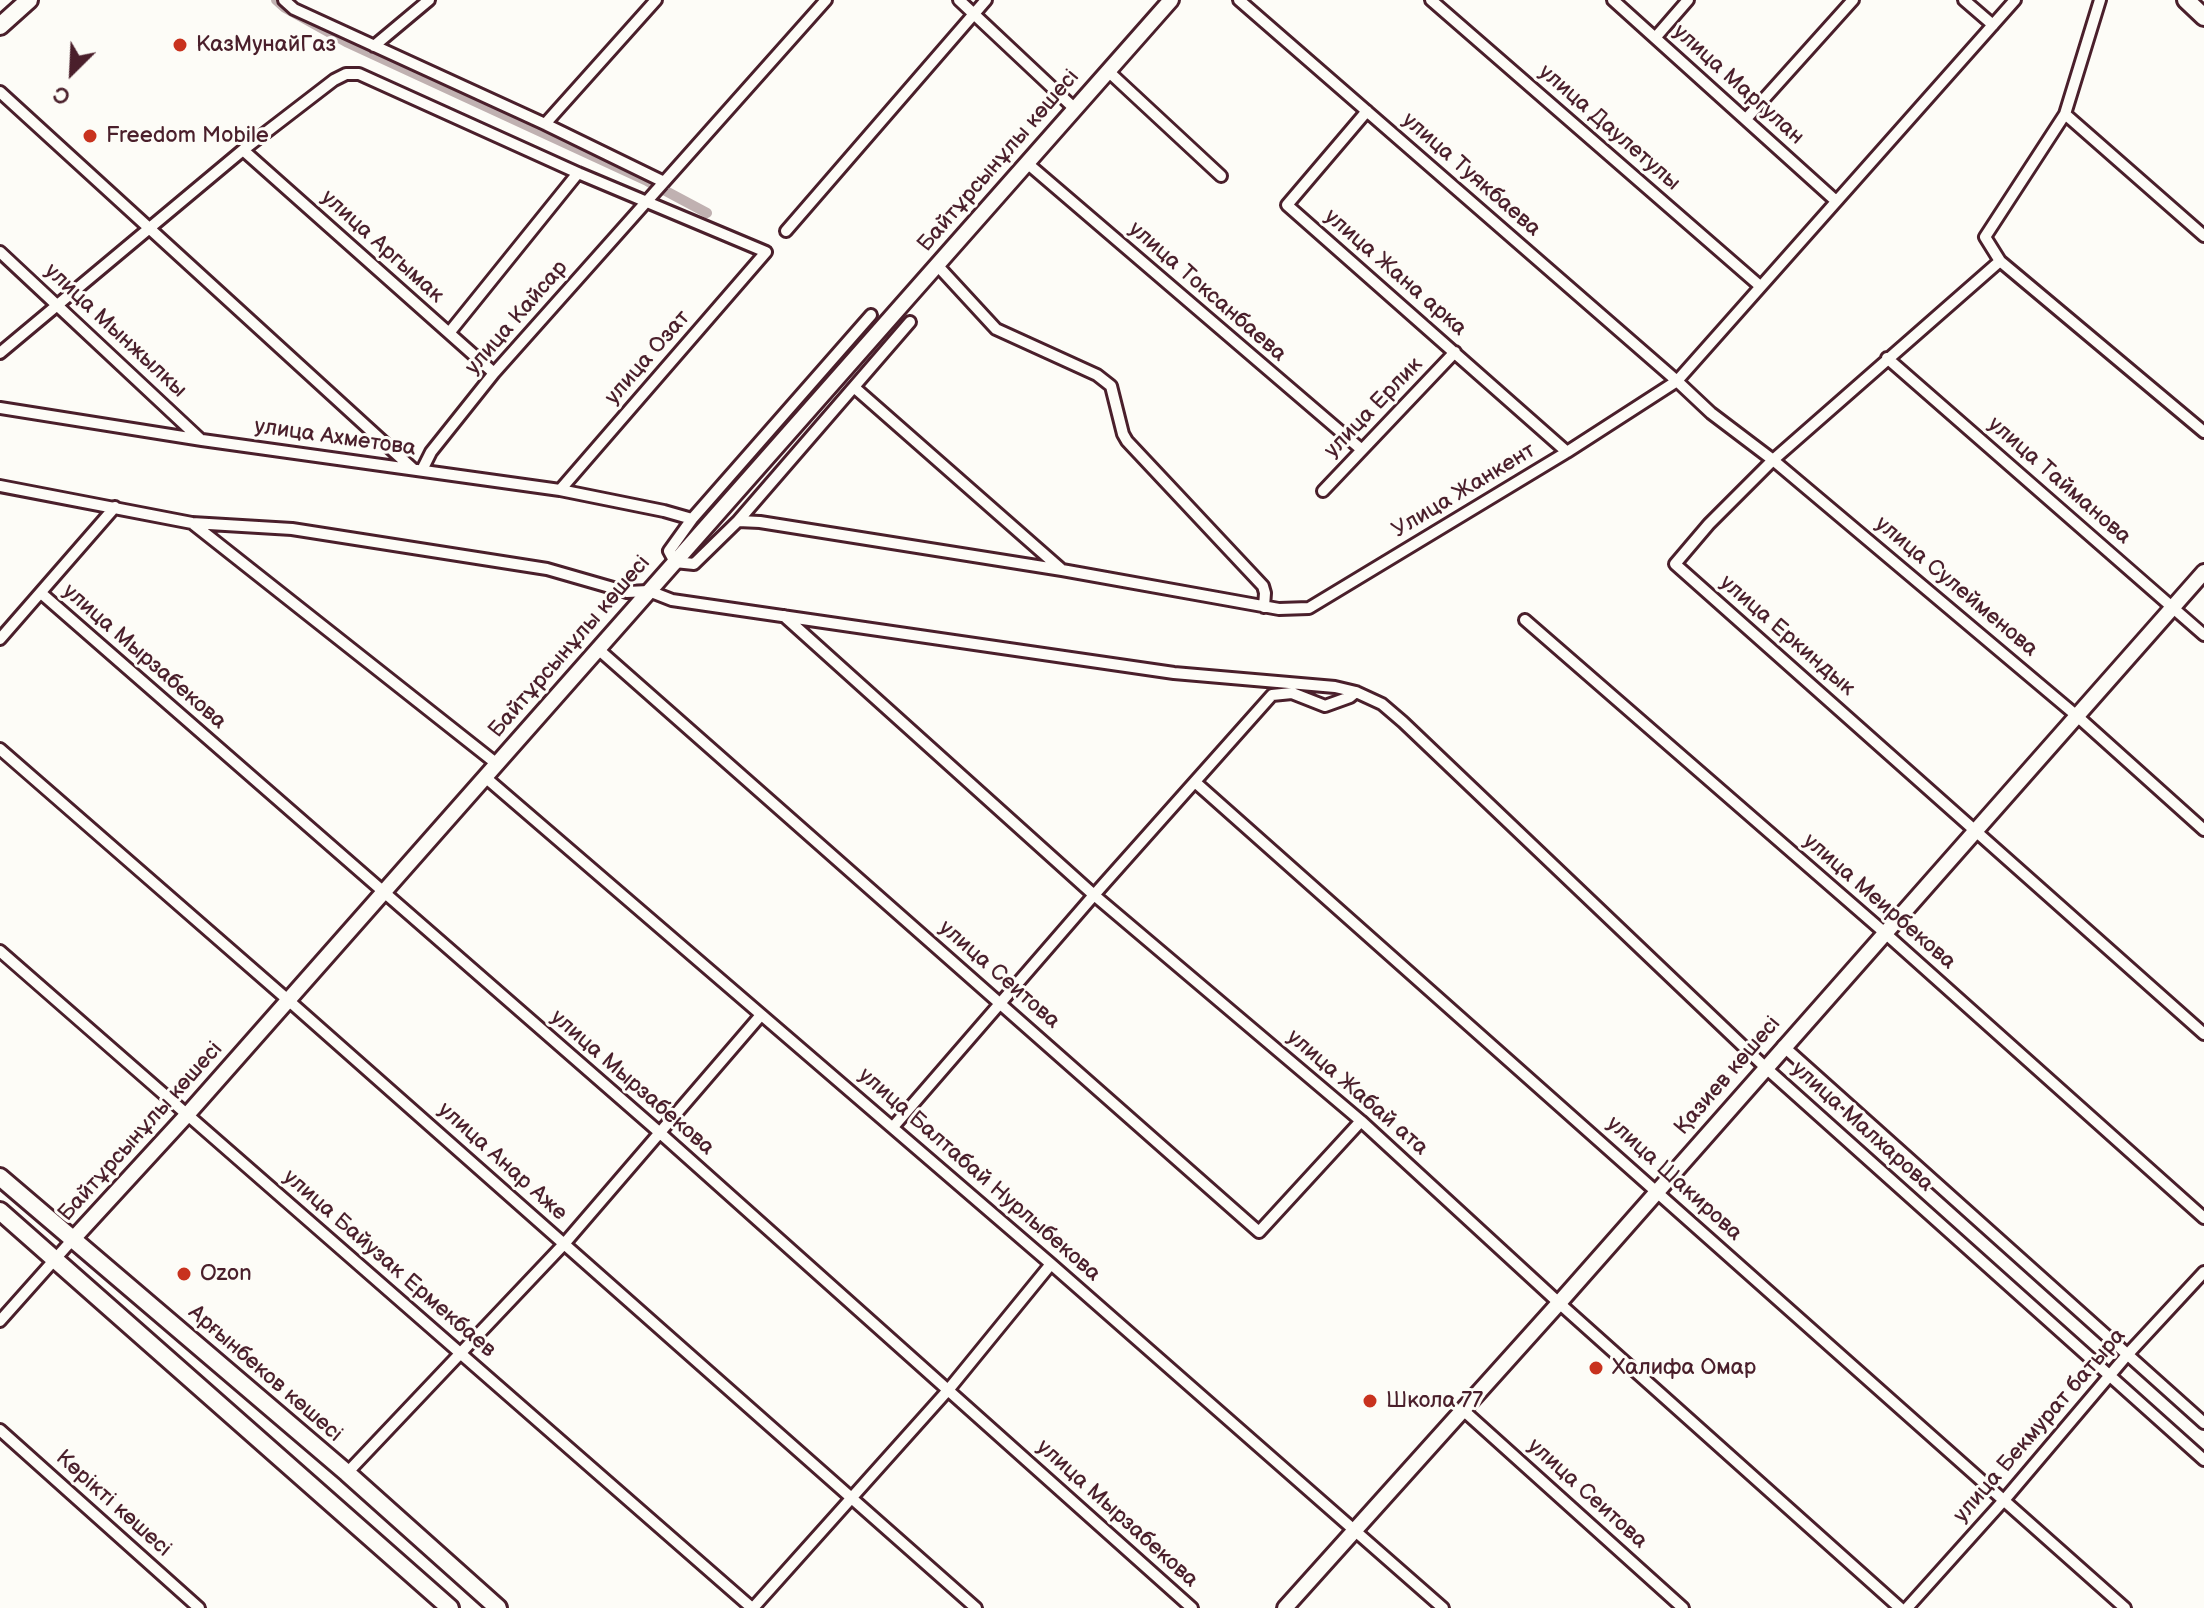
<!DOCTYPE html>
<html>
<head>
<meta charset="utf-8">
<style>
	body { margin:0 }
	#map { position:relative; width:2204px; height:1608px; overflow:hidden; background:#fdfcf7; font-family:"Balsamiq Sans",sans-serif }
	canvas { display:block }
	.north { position:absolute; left:32px; top:32px; width:80px; height:80px; -webkit-text-stroke:6px #fdfcf7; paint-order:stroke; rotate:204deg; font-size:22px; font-weight:700; line-height:32px; text-align:center; color:#4a1f2b }
	.north::after { content:''; display:block; margin:auto; width:28px; height:36px; background:#4a1f2b; clip-path:polygon(50% 0,100% 100%,50% 72%,0 100%) }
</style>
</head>
<body>
<div id="map">
<canvas width="2204" height="1608"></canvas>
<div class="north">С</div>
</div>
<script>
const context = document.querySelector('canvas').getContext('2d');
context.lineJoin = 'round';
const toPath = rows => new Path2D(rows.map(r => 'M' + r).join(''));
function strokePath(path, color, width, dash) { context.strokeStyle = color; context.lineWidth = width; context.lineCap = dash ? 'butt' : 'round'; context.setLineDash(dash || []); context.stroke(path); }
function drawText(font, color, halo, rows, align = 'center') {
  context.font = font + ' "Balsamiq Sans",sans-serif'; context.lineWidth = 6; context.setLineDash([]); context.textBaseline = 'middle'; context.strokeStyle = halo; context.fillStyle = color; for (const [text, x, y, turn = 0] of rows) {
    context.save(); context.translate(x, y); context.rotate((+turn || 0) * Math.PI / 180); context.textAlign = isNaN(turn) ? turn : align; if (halo) context.strokeText(text, 0, 0); context.fillText(text, 0, 0); context.restore();
  }
}
strokePath(toPath([
	[276,0,285,8,346,42,647,181,707,213]
]), '#c0b1b1', 10);
const street = toPath([
	[284,0,294,9,545,124,664,182],
	[959,0,1075,109],
	[1239,0,1677,381,1711,413,1773,460,2077,716,2204,830],
	[1431,0,1760,286],
	[1613,0,1836,201],
	[1964,0,1993,25],
	[2100,0,2065,114,1985,237,2000,261,2204,432],
	[1655,38,1688,0],
	[374,46,429,0],
	[1108,71,1221,176],
	[0,92,413,469],
	[1367,111,1287,205,1567,452],
	[2065,114,2204,236],
	[1746,119,1853,0],
	[545,124,656,0],
	[243,150,494,373],
	[1027,163,1362,450],
	[786,231,986,0],
	[0,252,200,439],
	[2000,261,1773,460,1709,524,1675,564,2204,1034],
	[937,265,996,329,1097,375,1111,386,1123,434,1127,441,1263,586,1265,593,1264,607],
	[910,322,738,521,760,522,1062,570,1279,609,1309,608,1567,452,1677,381,2015,0],
	[449,333,578,173],
	[0,353,243,150,334,80,346,74,359,74,578,173,766,252,560,490],
	[1887,358,2204,635],
	[855,388,1061,569],
	[0,408,202,440,560,490,664,511,692,519,871,315],
	[422,470,431,452,494,373,826,0],
	[0,486,192,523,292,529,547,569,627,592,649,591,672,600,1174,673,1335,687,1356,692,1382,704,1403,722,1766,1068,2204,1460],
	[1323,491,1455,352],
	[692,519,669,551,675,562,694,564,738,521],
	[192,523,497,764],
	[41,593,659,1132,1192,1608],
	[784,616,1094,895,1361,1121,1559,1303,1900,1608],
	[1525,620,1885,933,2204,1218],
	[0,639,115,507],
	[598,649,1259,1232,1361,1121],
	[0,749,288,1000,976,1608],
	[485,777,1051,1264,1443,1608],
	[1195,782,2125,1608],
	[0,951,752,1608],
	[1783,1046,2204,1423],
	[893,1127,1094,895,1272,695,1292,693,1325,706,1350,697,1356,692],
	[0,1321,73,1239],
	[1463,1410,1683,1608],
	[0,1430,199,1608],
	[347,1473,564,1244,761,1015],
	[753,1608,949,1389,1051,1264],
	[1907,1608,2005,1499,2127,1355,2204,1272]
]);
const secondary = toPath([
	[73,1239,186,1116,1171,0],
	[1285,1608,1559,1303,2204,572]
]);
const primary = toPath([
	[2186,0,2204,17],
	[0,26,29,0],
	[0,1177,347,1473,498,1608],
	[0,1211,450,1608]
]);
strokePath(street, '#4a1f2b', 16);
strokePath(secondary, '#4a1f2b', 20);
strokePath(primary, '#4a1f2b', 22);
strokePath(street, '#fdfcf7', 10);
strokePath(secondary, '#fdfcf7', 14);
strokePath(primary, '#fdfcf7', 16);
for (const [x, y, r, color] of [
	[180,45,8,"#c8321e"],
	[90,136,8,"#c8321e"],
	[184,1274,8,"#c8321e"],
	[1596,1368,8,"#c8321e"],
	[1370,1401,8,"#c8321e"]
]) { const dot = new Path2D(); dot.arc(x, y, r, 0, 2 * Math.PI); context.fillStyle = color; context.fill(dot); strokePath(dot, '#fdfcf7', 3); }
drawText('22px', '#4a1f2b', '#fdfcf7', [
	["КазМунайГаз",196,45],
	["Freedom Mobile",106,136],
	["Ozon",200,1274],
	["Халифа Омар",1612,1368],
	["Школа 77",1386,1401]
], 'left');
drawText('22px', '#4a1f2b', '#fdfcf7', [
	["улица Маргулан",1738,85,42],
	["улица Даулетулы",1609,128,41],
	["Байтұрсынұлы көшесі",999,161,-49],
	["улица Туякбаева",1471,175,41],
	["улица Аргымак",382,247,42],
	["улица Жана арка",1395,273,41],
	["улица Токсанбаева",1207,292,41],
	["улица Кайсар",517,318,-49],
	["улица Мынжылкы",115,331,43],
	["улица Озат",648,358,-49],
	["улица Ерлик",1374,408,-46],
	["улица Ахметова",335,438,8],
	["улица Тайманова",2059,481,41],
	["Улица Жанкент",1464,491,-31],
	["улица Сулейменова",1956,587,40],
	["улица Еркиндык",1787,636,41],
	["Байтұрсынұлы көшесі",570,647,-49],
	["улица Мырзабекова",144,657,41],
	["улица Меирбекова",1879,902,41],
	["улица Сеитова",999,975,41],
	["Қазиев көшесі",1728,1076,-49],
	["улица Мырзабекова",632,1083,41],
	["улица Жабай ата",1357,1093,41],
	["улица Малхарова",1862,1127,42],
	["Байтұрсынұлы көшесі",141,1132,-48],
	["улица Анар Аже",502,1162,42],
	["улица Балтабай Нурлыбекова",979,1175,41],
	["улица Шакирова",1674,1179,42],
	["улица Байузак Ермекбаев",389,1264,41],
	["Арғынбеков көшесі",265,1374,41],
	["улица Бекмурат батыра",2040,1426,-49],
	["улица Сеитова",1587,1494,42],
	["Көрікті көшесі",113,1504,42],
	["улица Мырзабекова",1117,1514,42]
]);
</script>
</body>
</html>
